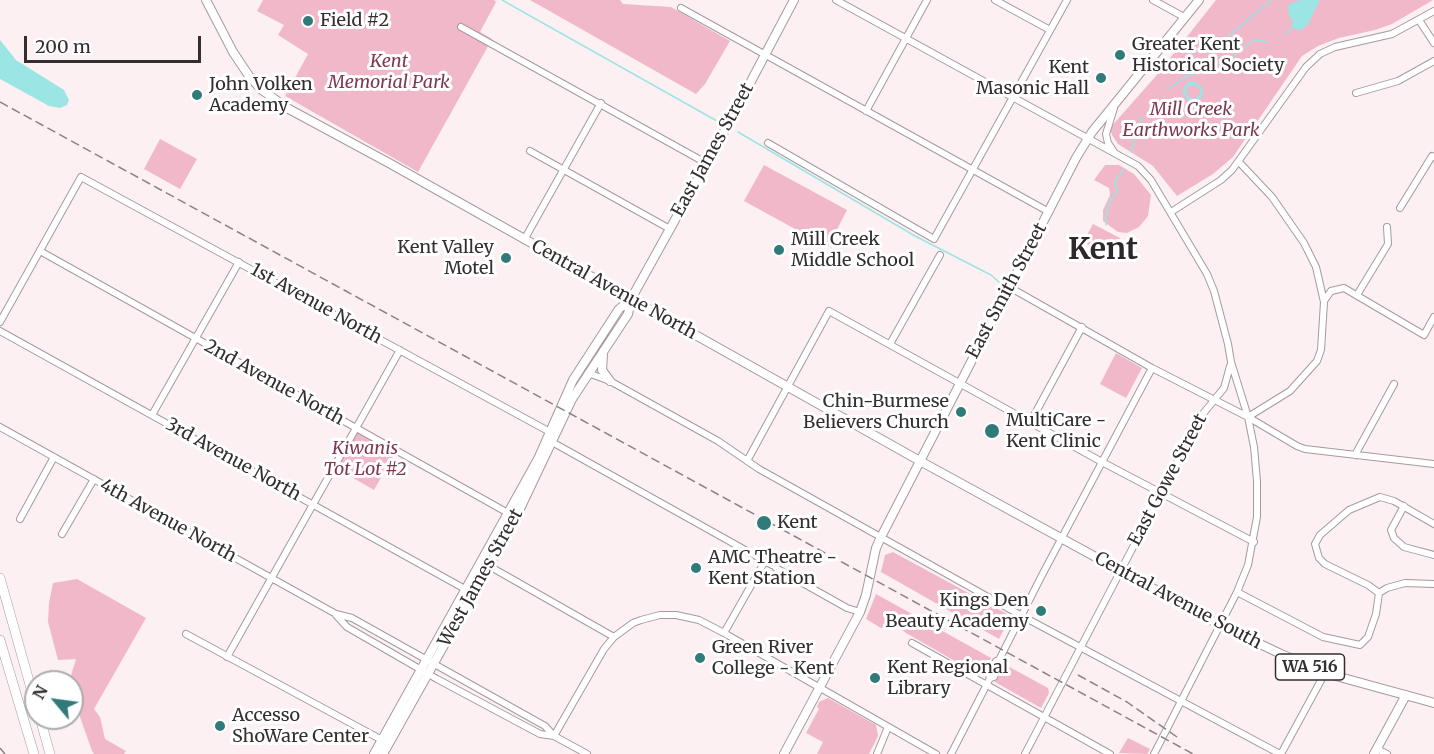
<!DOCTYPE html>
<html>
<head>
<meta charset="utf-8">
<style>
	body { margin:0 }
	#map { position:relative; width:1434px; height:754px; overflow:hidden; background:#fcf0f3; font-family:Merriweather,serif }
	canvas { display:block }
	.north { position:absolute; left:24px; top:670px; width:60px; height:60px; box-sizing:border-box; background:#fff; border:2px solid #adabac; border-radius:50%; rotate:299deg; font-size:16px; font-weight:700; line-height:24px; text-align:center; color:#332e30 }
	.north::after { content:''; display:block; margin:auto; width:21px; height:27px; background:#307a7a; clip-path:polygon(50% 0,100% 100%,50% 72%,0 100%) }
	.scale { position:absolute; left:24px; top:36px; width:177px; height:27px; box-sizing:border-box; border:3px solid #332e30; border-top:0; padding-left:8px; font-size:18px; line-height:21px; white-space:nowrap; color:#332e30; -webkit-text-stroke:4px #fff; paint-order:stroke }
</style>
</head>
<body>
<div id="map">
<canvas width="1434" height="754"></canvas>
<div class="north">N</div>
<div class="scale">200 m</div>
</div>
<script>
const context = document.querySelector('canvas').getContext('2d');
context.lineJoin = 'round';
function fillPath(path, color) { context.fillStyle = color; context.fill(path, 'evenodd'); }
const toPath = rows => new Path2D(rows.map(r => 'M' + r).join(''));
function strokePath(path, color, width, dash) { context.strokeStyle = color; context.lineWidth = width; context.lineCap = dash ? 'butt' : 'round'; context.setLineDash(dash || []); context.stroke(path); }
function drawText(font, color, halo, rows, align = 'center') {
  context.font = font + ' Merriweather,serif'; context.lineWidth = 6; context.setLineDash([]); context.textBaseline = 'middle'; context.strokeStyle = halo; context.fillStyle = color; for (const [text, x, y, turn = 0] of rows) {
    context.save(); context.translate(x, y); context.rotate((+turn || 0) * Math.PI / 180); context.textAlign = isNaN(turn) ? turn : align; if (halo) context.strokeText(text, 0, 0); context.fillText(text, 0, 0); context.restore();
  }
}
fillPath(toPath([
	[263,0,494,0,496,2,480,32,492,39,418,172,285,96,308,54,278,35,284,25,257,11],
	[530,0,620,0,623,4,671,7,730,41,705,84,696,94],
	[1216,0,1433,0,1392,24,1375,30,1339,38,1318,46,1302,56,1233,157,1213,174,1177,196,1153,166,1118,144,1112,135,1110,128,1155,77],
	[160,139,197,159,180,189,144,169],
	[764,165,847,210,828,247,744,201],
	[1105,165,1119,165,1134,174,1151,195,1148,216,1139,227,1127,233,1118,232,1103,221,1103,210,1110,195,1109,188,1094,180],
	[1093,224,1120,238,1121,240,1107,253,1105,253,1083,242],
	[1116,353,1142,368,1126,398,1100,384],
	[356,429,396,451,374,490,334,467],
	[893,552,1009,615,1010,618,999,639,881,572,885,555],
	[77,579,146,618,94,709,100,717,105,739,126,751,124,754,94,754,92,751,72,694,72,682,69,682,76,659,58,660,48,622,49,603,53,583],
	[876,594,991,658,988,664,990,671,986,675,981,676,906,633,895,624,888,624,881,628,866,619],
	[1004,664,1048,688,1049,693,1041,708,995,682],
	[828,698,876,725,878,736,869,754,817,754,823,742,806,733,819,709,817,707,819,702],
	[1128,738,1150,749,1147,754,1119,753]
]), '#f0b8c8');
fillPath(toPath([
	[1301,0,1320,0,1308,24,1303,29,1297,30,1291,26,1293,21,1289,16,1288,7,1291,3],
	[0,40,16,60,64,90,69,100,67,105,60,108,49,106,0,79],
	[1193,81,1202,87,1203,94,1200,100,1193,103,1187,100,1182,92,1187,83],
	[1195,85,1200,89,1200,94,1195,99,1190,98,1187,95,1186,90,1189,86]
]), '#9be5e4');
strokePath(toPath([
	[502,0,717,121],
	[1286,34,1292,28],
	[1207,68,1213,64,1225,63,1254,40,1268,42],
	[1168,89,1185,77,1205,70,1222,42,1271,0],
	[738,132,915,236,991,275,1000,283],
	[1131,152,1141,117],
	[1106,225,1106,216,1110,200,1117,192,1115,181,1124,169]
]), '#9be5e4', 1.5);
const minor = toPath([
	[836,0,1138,166,1151,180,1207,274,1214,291,1228,344,1231,362,1248,417,1254,447,1257,481,1257,517,1248,565,1237,592,1154,754],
	[995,0,1050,30],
	[1153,0,1184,17],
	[681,8,1049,212],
	[1419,20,1434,43],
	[461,27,706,163],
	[1356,93,1398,81,1434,61],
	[1114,108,1106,134,1108,143,1114,152],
	[866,111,927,0],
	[768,143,934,239,1067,0],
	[530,151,670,229],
	[1239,162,1272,197,1304,243,1316,267,1324,302,1321,350,1317,361,1290,391,1248,417],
	[1400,208,1432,156,1434,157],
	[1171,212,1221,180,1232,170,1306,67,1320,54,1335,47,1392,34,1434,11],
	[524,240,601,103],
	[40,251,508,513],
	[1011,288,1152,368,1248,417,1297,446,1305,449,1434,464],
	[1357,295,1388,244,1387,227],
	[1324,301,1331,291,1344,288,1424,335,1434,317],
	[0,322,81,177,550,432],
	[0,331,465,589],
	[890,344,940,255],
	[588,373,610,381,718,441,759,469,1022,616,1280,754],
	[152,415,239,262],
	[1031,421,1082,327],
	[0,427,336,614,352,618,545,726,554,736,587,754],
	[552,442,772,565],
	[1355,455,1394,384],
	[747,461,829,311,1102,462,1254,542],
	[1404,506,1391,530,1394,538,1404,547,1434,555],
	[20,519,54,457],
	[62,534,94,479],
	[489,566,614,637],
	[776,568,847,608,860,612],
	[1237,592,1323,637,1360,645,1368,637,1376,614,1379,593,1368,585,1325,564,1319,558,1315,544,1320,535,1349,510,1380,497,1394,501,1434,524],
	[1379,593,1387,588,1405,583,1434,584],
	[336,615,347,627,437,679,540,734,554,736],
	[724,633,765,561],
	[186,634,382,740],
	[912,643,1110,754],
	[227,657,400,350],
	[990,678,989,675,996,661,999,660],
	[554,736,604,649,614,637,633,623,641,620,660,615,676,615,699,620,724,633,936,754],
	[1377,749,1387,754],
	[877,754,888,727],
	[951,754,987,684,990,678,994,677,1001,663,999,660,1041,577,1152,368],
	[1025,754,1202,415,1224,388,1230,366],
	[1281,754,1325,673]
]);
const major = toPath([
	[206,0,233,52,249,76,262,90,287,108,389,163,920,461,1220,625,1281,654,1325,673,1434,703],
	[603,355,602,370,610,381],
	[374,754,538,459,573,380,619,309,630,300],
	[383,754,517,515,572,399,628,314,631,299,730,121,794,0],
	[784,754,860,612,866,595,876,548,881,537,1076,158,1092,132,1199,0],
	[1374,754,1406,695]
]);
const highway = toPath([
	[0,578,36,706],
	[0,640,34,754],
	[40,718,50,754]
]);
strokePath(minor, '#a59a9d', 8);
strokePath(major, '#a59a9d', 10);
strokePath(highway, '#a59a9d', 10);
strokePath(minor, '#fff', 6);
strokePath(major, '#fff', 8);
strokePath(highway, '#fff', 9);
strokePath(toPath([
	[0,102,1193,754],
	[1078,675,1127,702,1177,737],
	[0,748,5,754]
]), '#8a8285', 1.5, [9, 4.5]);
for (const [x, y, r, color] of [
	[308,21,6,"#307a7a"],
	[1120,55,6,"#307a7a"],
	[1101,78,6,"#307a7a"],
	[197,95,6,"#307a7a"],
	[779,250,6,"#307a7a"],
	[506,258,6,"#307a7a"],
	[961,412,6,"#307a7a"],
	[992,431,8,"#307a7a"],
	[764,523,8,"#307a7a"],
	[696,568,6,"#307a7a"],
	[1041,611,6,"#307a7a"],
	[700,658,6,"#307a7a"],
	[875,678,6,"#307a7a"],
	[220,726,6,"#307a7a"]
]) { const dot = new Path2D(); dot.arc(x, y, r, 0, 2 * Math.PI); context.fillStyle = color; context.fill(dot); strokePath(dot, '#fff', 2); }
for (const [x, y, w] of [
	[1310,667,69]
]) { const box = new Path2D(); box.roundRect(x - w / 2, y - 13, w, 26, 4.5); context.fillStyle = '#fff'; context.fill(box); strokePath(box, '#332e30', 1.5); }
drawText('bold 16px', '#332e30', null, [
	["WA 516",1310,667]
]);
drawText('18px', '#332e30', '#fff', [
	["Field #2",320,21],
	["Greater Kent",1132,45],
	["Historical Society",1132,66],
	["Kent",1089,68,"right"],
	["Masonic Hall",1089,89,"right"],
	["John Volken",209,85],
	["Academy",209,106],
	["Mill Creek",791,240],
	["Middle School",791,261],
	["Kent Valley",494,248,"right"],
	["Motel",494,269,"right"],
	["Chin-Burmese",949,402,"right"],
	["Believers Church",949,423,"right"],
	["MultiCare -",1006,421],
	["Kent Clinic",1006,442],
	["Kent",777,523],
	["AMC Theatre -",708,558],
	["Kent Station",708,579],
	["Kings Den",1029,601,"right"],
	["Beauty Academy",1029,622,"right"],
	["Green River",712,648],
	["College - Kent",712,669],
	["Kent Regional",887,668],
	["Library",887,689],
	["Accesso",232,716],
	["ShoWare Center",232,737]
], 'left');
drawText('italic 18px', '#7f3852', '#fff', [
	["Kent",389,62],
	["Memorial Park",389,83],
	["Mill Creek",1191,110],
	["Earthworks Park",1191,131],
	["Kiwanis",365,449],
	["Tot Lot #2",365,470]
]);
drawText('18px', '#332e30', '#fff', [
	["East James Street",713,150,-61],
	["Central Avenue North",614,290,29],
	["East Smith Street",1007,291,-62],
	["1st Avenue North",316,304,29],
	["2nd Avenue North",274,383,29],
	["3rd Avenue North",233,460,29],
	["East Gowe Street",1168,480,-62],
	["4th Avenue North",168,521,29],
	["West James Street",481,578,-61],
	["Central Avenue South",1178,601,28]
]);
drawText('bold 30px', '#30272a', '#fff', [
	["Kent",1103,251]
]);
</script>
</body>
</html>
